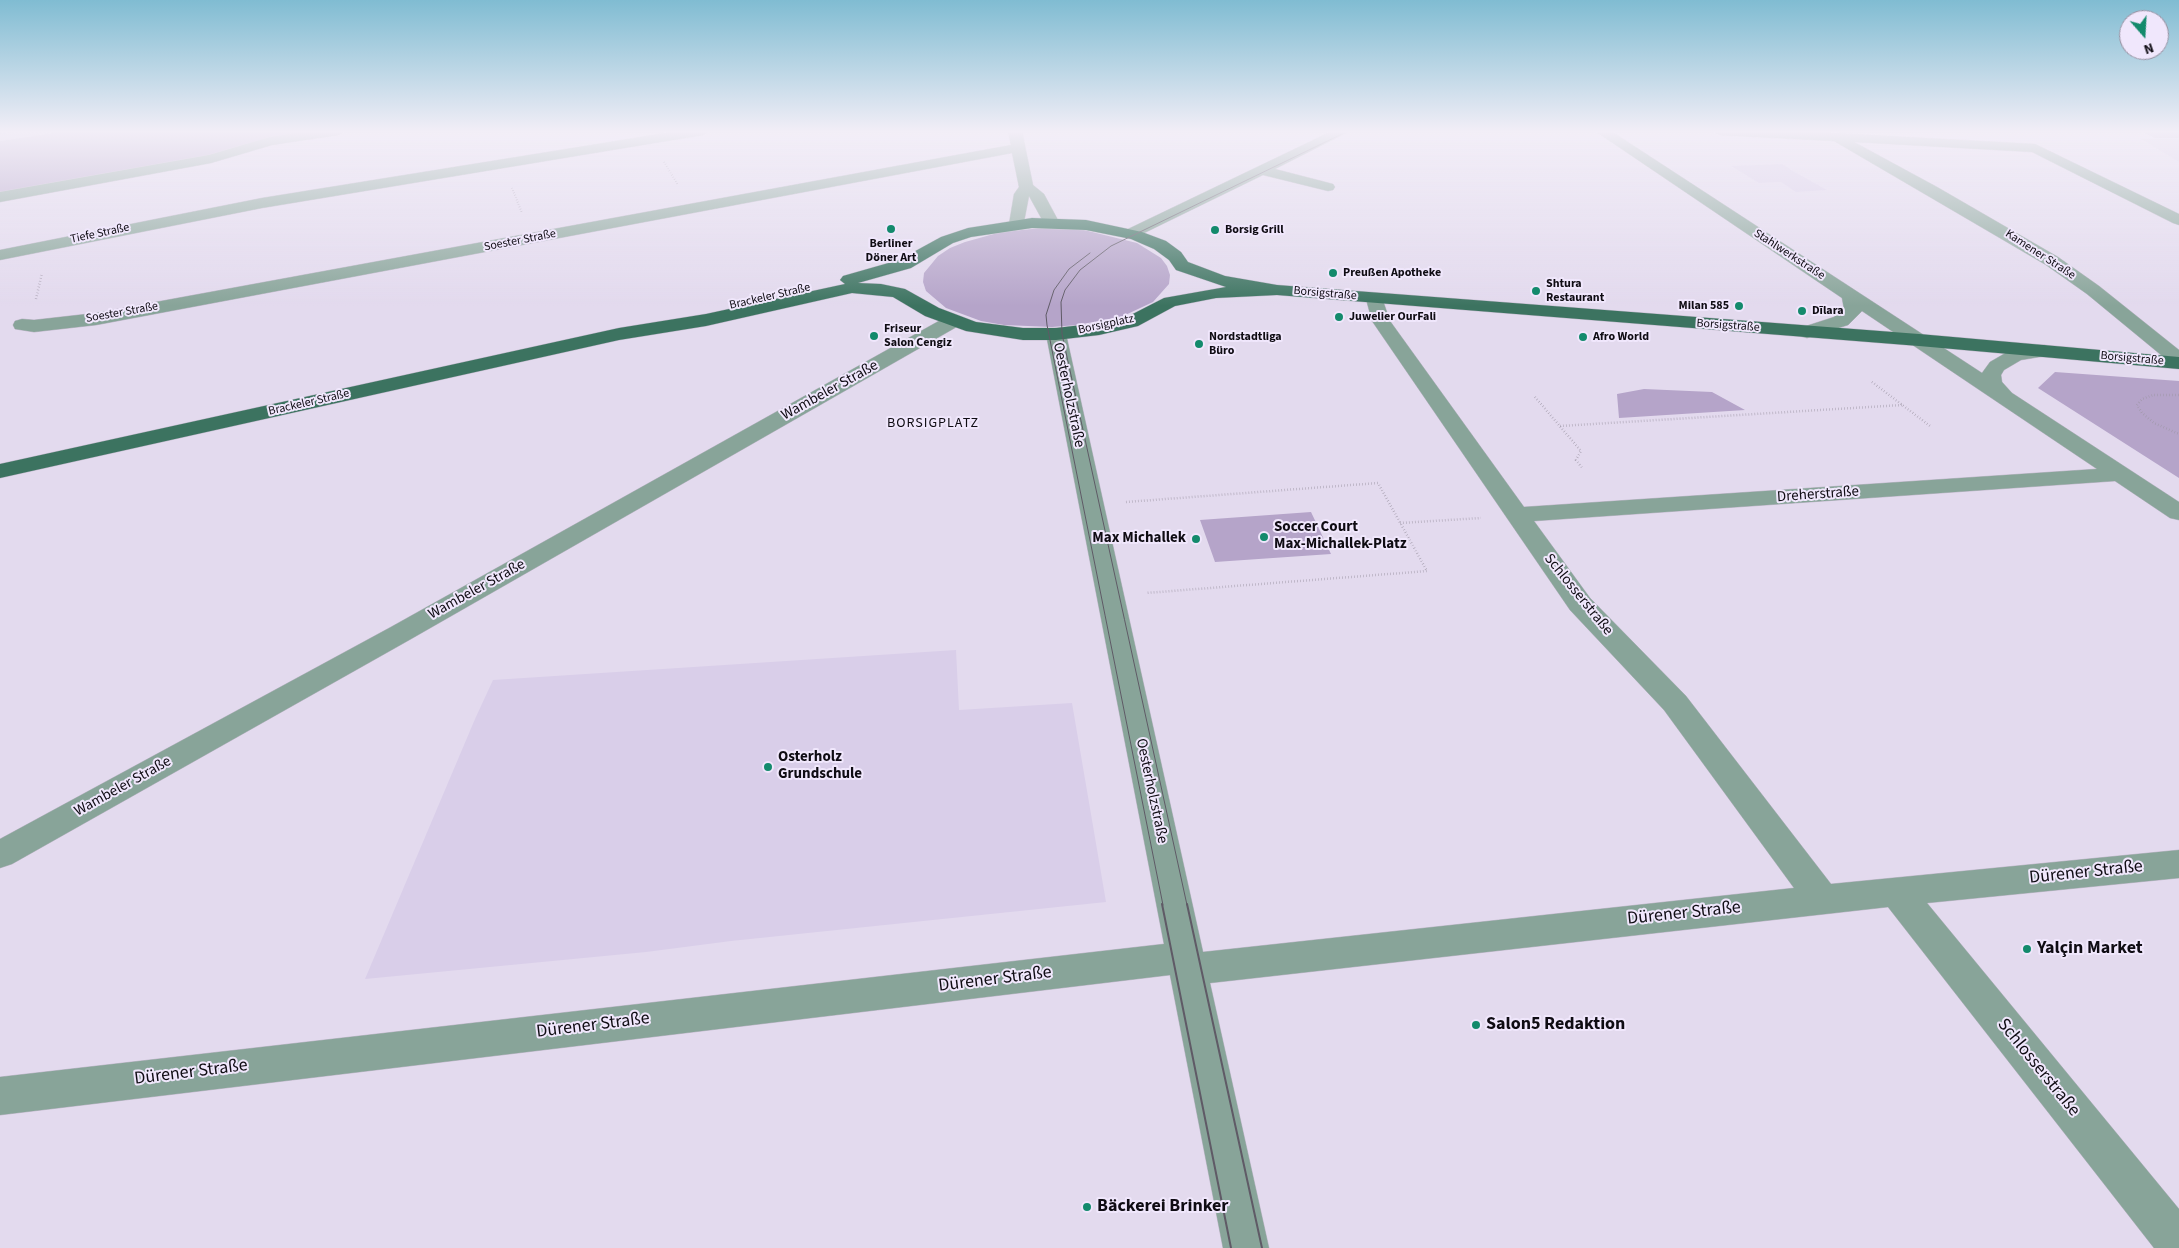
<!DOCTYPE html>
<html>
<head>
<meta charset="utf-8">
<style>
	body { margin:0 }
	#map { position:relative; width:2179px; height:1248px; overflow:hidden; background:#e3daee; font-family:"Source Sans 3",sans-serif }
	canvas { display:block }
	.north { position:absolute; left:2119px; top:10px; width:50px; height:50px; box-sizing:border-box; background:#f0e7fc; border:1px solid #968f9f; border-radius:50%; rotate:161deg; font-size:14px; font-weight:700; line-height:20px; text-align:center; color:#0f0c13 }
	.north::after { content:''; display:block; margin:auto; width:18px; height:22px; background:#138a6c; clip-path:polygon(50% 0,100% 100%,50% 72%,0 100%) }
</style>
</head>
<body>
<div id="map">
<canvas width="2179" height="1248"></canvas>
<div class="north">N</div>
</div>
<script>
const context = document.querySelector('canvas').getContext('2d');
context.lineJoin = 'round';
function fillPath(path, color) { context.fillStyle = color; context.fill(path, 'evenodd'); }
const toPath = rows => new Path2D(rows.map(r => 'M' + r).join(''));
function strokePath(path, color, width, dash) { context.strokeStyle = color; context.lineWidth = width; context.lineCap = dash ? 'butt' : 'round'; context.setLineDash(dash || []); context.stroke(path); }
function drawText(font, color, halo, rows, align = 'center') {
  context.font = font + ' "Source Sans 3",sans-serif'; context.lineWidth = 4; context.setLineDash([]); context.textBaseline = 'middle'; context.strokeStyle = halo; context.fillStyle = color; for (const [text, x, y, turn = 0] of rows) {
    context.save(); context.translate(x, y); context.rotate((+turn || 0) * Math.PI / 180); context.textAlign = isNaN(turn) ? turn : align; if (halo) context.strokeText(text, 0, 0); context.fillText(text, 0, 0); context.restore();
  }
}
fillPath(toPath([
	[0,131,66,131,0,141],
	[2141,139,2179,139,2179,162],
	[1782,164,1793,171,1827,190,1796,192,1781,182,1759,183,1731,166],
	[956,650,959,710,1072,703,1106,902,731,941,646,952,365,979,475,719,493,680]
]), '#d9cee9');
fillPath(toPath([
	[66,131,306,131,191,160,0,195,0,141],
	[2140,131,2179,131,2179,138,2155,138],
	[1042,228,1084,230,1137,243,1161,258,1167,266,1170,275,1169,284,1153,302,1121,317,1077,325,1052,327,1004,325,981,321,946,308,926,291,923,282,924,273,938,256,950,248,965,242,1001,232],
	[2055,372,2179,381,2179,478,2038,388],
	[1644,389,1712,392,1745,410,1619,418,1617,394],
	[1311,512,1331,554,1215,562,1200,520]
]), '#b5a4c9');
const minor = toPath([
	[310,131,345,131,338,135,272,145,211,163,0,202,0,192,209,155,270,137,310,131],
	[678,131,710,131,703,135,262,208,0,260,0,250,262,198,678,131],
	[1008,131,1022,131,1033,185,1044,194,1059,222,1057,225,1045,225,1029,196,1023,227,1011,227,1009,224,1014,194,1019,187,1012,153,96,325,34,332,15,329,13,325,15,321,22,319,34,320,96,313,1011,145,1008,131],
	[1332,131,1350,131,1275,169,1333,184,1335,187,1333,190,1328,191,1263,175,1138,236,1132,238,1124,233,1126,230,1332,131],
	[1595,131,1611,131,1982,373,1990,362,2009,351,2044,345,2051,347,2054,351,2051,355,2021,360,2004,370,2001,375,2002,382,2012,393,2179,502,2179,520,2170,518,2115,481,1534,521,1590,598,1686,696,1831,884,2179,850,2179,878,1927,903,2179,1209,2179,1248,2154,1248,1888,907,1210,983,1269,1248,1223,1248,1170,975,0,1115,0,1077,1164,944,1046,334,1049,330,1056,328,1063,330,1066,334,1203,952,1794,888,1664,710,1570,610,1372,321,1366,299,1369,295,1381,295,1390,321,1524,507,2097,469,1862,311,1848,325,1807,338,1800,336,1797,332,1800,328,1834,317,1844,309,1842,298,1595,131],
	[1713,131,1796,131,2035,144,2179,214,2179,225,2173,223,2032,152,1854,142,1937,187,2058,257,2099,286,2179,350,2179,366,2172,364,2087,294,2046,265,1834,141,1720,135,1713,131],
	[953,315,960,317,962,321,960,325,411,639,12,864,0,868,0,839,391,627,946,317,953,315]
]);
const major = toPath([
	[1032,218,1086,220,1142,232,1166,241,1181,252,1188,262,1225,276,1277,285,1919,334,2179,357,2179,369,1919,346,1277,295,1216,298,1175,306,1138,326,1099,335,1056,340,1023,340,966,331,925,316,893,297,852,293,706,326,619,340,0,478,0,464,619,328,706,314,845,284,840,280,843,276,899,260,941,237,968,228,1032,218],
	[1032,228,1086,230,1131,239,1154,249,1169,260,1176,270,1226,287,1164,298,1125,318,1099,323,1056,328,1023,328,976,322,939,308,905,289,881,284,858,283,911,268,953,243,971,237,1032,228]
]);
strokePath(minor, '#c1b9cb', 1);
strokePath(major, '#c1b9cb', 1);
strokePath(toPath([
	[664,162,678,185],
	[512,188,522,213]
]), '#9d96a5', 2, [0.5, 2]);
strokePath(toPath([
	[36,299,42,273],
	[1872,382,1930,426],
	[2179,395,2153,395,2142,399,2137,405,2142,413,2154,423,2179,434],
	[1535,397,1581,451,1576,460,1583,469],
	[1560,426,1902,405],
	[1126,502,1378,483,1427,571,1146,593],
	[1400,523,1481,518]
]), '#9d96a5', 2.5, [0.5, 2.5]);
fillPath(minor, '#88a499');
fillPath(major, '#3c7360');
strokePath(toPath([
	[1090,253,1069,269,1054,290,1046,315,1047,325,1163,905],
	[1187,905,1062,334,1061,302,1065,290,1080,270,1111,246,1348,131]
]), '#5f5a66', 1);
strokePath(toPath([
	[1162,904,1231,1248],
	[1187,904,1262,1248]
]), '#5f5a66', 2);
strokePath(toPath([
	[0,133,14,131]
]), '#5f5a66', 2, [1, 2.5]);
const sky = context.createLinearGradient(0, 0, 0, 306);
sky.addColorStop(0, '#80bcd2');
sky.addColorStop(0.43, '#f2eef7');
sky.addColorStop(1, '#f2eef700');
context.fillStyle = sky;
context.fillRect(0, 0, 2179, 306);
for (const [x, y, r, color] of [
	[891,229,5,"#138a6c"],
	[1215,230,5,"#138a6c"],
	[1333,273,5,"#138a6c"],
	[1536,291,5,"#138a6c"],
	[1739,306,5,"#138a6c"],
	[1802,311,5,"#138a6c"],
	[1339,317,5,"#138a6c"],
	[874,336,5,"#138a6c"],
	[1583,337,5,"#138a6c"],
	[1199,344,5,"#138a6c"],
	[1264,537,5,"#138a6c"],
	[1196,539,5,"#138a6c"],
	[768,767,5,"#138a6c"],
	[2027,949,5,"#138a6c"],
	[1476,1025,5,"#138a6c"],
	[1087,1207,5,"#138a6c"]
]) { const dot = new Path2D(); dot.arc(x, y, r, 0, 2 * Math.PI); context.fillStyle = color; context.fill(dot); strokePath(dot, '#f0e7fc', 2); }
drawText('bold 12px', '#0f0c13', '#f0e7fc', [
	["Borsig Grill",1225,230],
	["Berliner",891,244,"center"],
	["Döner Art",891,258,"center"],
	["Preußen Apotheke",1343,273],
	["Shtura",1546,284],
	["Restaurant",1546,298],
	["Milan 585",1729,306,"right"],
	["Dīlara",1812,311],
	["Juwelier OurFali",1349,317],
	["Friseur",884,329],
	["Salon Cengiz",884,343],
	["Nordstadtliga",1209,337],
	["Büro",1209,351],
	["Afro World",1593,337]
], 'left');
drawText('12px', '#0f0c13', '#f0e7fc', [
	["Tiefe Straße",100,234,-12],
	["Soester Straße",520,241,-11],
	["Stahlwerkstraße",1789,255,33],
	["Kamener Straße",2040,255,33],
	["Borsigstraße",1325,294,5],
	["Brackeler Straße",770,297,-13],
	["Soester Straße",122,313,-10],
	["Borsigplatz",1106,325,-12],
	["Borsigstraße",1728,326,4],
	["Borsigstraße",2132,359,5],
	["Brackeler Straße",309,403,-13]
]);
context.letterSpacing = '1px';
drawText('14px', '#0f0c13', '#f0e7fc', [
	["BORSIGPLATZ",933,424]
]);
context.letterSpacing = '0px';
drawText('15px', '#0f0c13', '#f0e7fc', [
	["Wambeler Straße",830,391,-29],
	["Oesterholzstraße",1068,395,78],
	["Dreherstraße",1818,495,-4],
	["Wambeler Straße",477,590,-29],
	["Schlosserstraße",1578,595,51],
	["Wambeler Straße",123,787,-29],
	["Oesterholzstraße",1151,791,78]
]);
drawText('bold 15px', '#0f0c13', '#f0e7fc', [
	["Soccer Court",1274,528],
	["Max-Michallek-Platz",1274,545],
	["Max Michallek",1186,539,"right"],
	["Osterholz",778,758],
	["Grundschule",778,775]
], 'left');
drawText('18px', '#0f0c13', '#f0e7fc', [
	["Dürener Straße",2086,873,-6],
	["Dürener Straße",1684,914,-6],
	["Dürener Straße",995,980,-7],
	["Dürener Straße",593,1026,-7],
	["Schlosserstraße",2038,1068,51],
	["Dürener Straße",191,1073,-7]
]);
drawText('bold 18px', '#0f0c13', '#f0e7fc', [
	["Yalçin Market",2037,949],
	["Salon5 Redaktion",1486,1025],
	["Bäckerei Brinker",1097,1207]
], 'left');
</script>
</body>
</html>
